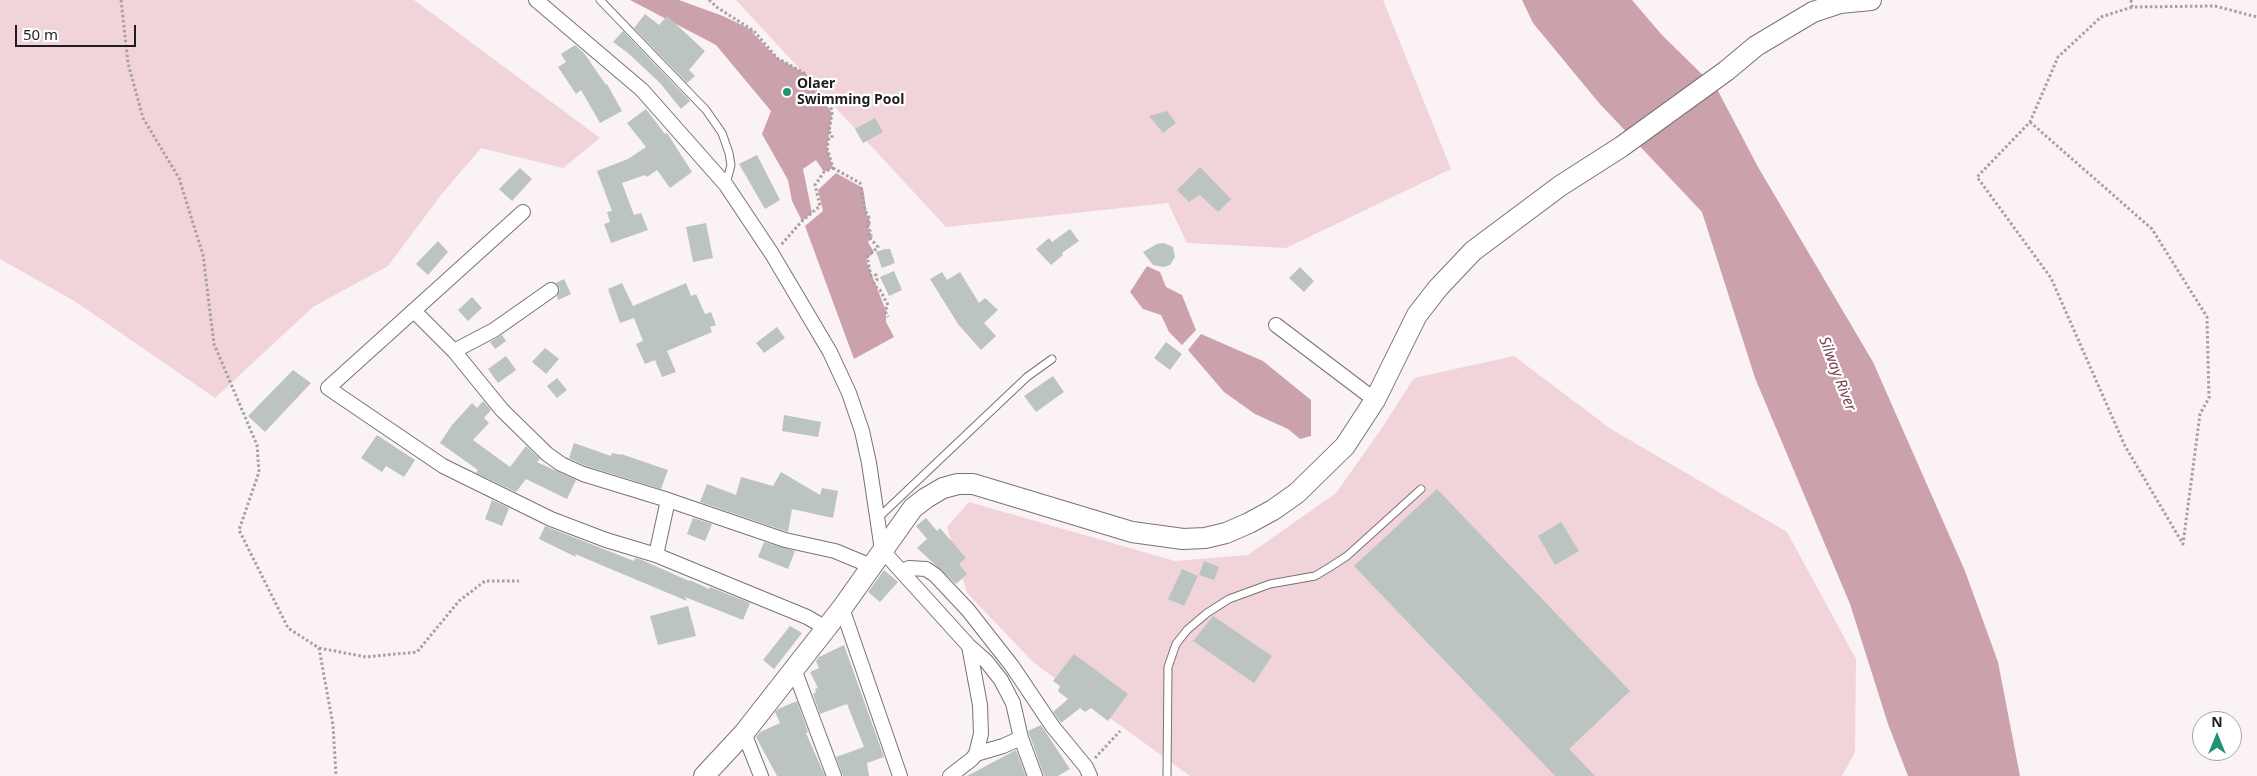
<!DOCTYPE html>
<html>
<head>
<meta charset="utf-8">
<style>
	body { margin:0 }
	#map { position:relative; width:2257px; height:776px; overflow:hidden; background:#faf2f4; font-family:"Noto Sans",sans-serif }
	canvas { display:block }
	.north { position:absolute; left:2192px; top:711px; width:50px; height:50px; box-sizing:border-box; background:#fff; border:1px solid #a6a5a5; border-radius:50%; rotate:0deg; font-size:14px; font-weight:700; line-height:20px; text-align:center; color:#211e1f }
	.north::after { content:''; display:block; margin:auto; width:18px; height:22px; background:#219375; clip-path:polygon(50% 0,100% 100%,50% 72%,0 100%) }
	.scale { position:absolute; left:15px; top:25px; width:121px; height:22px; box-sizing:border-box; border:2px solid #211e1f; border-top:0; padding-left:6px; font-size:15px; line-height:18px; white-space:nowrap; color:#211e1f; -webkit-text-stroke:4px #fff; paint-order:stroke }
</style>
</head>
<body>
<div id="map">
<canvas width="2257" height="776"></canvas>
<div class="north">N</div>
<div class="scale">50 m</div>
</div>
<script>
const context = document.querySelector('canvas').getContext('2d');
context.lineJoin = 'round';
function fillPath(path, color) { context.fillStyle = color; context.fill(path, 'evenodd'); }
const toPath = rows => new Path2D(rows.map(r => 'M' + r).join(''));
function strokePath(path, color, width, dash) { context.strokeStyle = color; context.lineWidth = width; context.lineCap = dash ? 'butt' : 'round'; context.setLineDash(dash || []); context.stroke(path); }
function drawText(font, color, halo, rows, align = 'center') {
  context.font = font + ' "Noto Sans",sans-serif'; context.lineWidth = 4.5; context.setLineDash([]); context.textBaseline = 'middle'; context.strokeStyle = halo; context.fillStyle = color; for (const [text, x, y, turn = 0] of rows) {
    context.save(); context.translate(x, y); context.rotate((+turn || 0) * Math.PI / 180); context.textAlign = isNaN(turn) ? turn : align; if (halo) context.strokeText(text, 0, 0); context.fillText(text, 0, 0); context.restore();
  }
}
fillPath(toPath([
	[0,0,414,0,600,138,563,168,481,148,441,195,388,266,313,307,215,398,76,302,0,259],
	[736,0,1383,0,1451,169,1286,248,1187,243,1168,203,946,227],
	[1514,356,1611,429,1787,532,1856,659,1855,752,1842,776,1190,776,1034,663,967,593,947,527,969,502,1175,561,1248,555,1336,493,1382,428,1414,378]
]), '#f1d4d9');
fillPath(toPath([
	[630,0,679,0,723,16,754,31,752,32,777,58,806,74,832,113,827,148,833,168,824,172,816,160,803,169,812,213,802,221,792,201,788,180,762,134,771,111,716,45],
	[1522,0,1632,0,1662,35,1717,89,1758,167,1873,362,1965,571,1998,662,2020,776,1908,776,1888,724,1850,604,1755,378,1702,212,1599,103,1533,23],
	[836,173,863,188,867,215,871,223,868,230,873,236,868,242,874,252,866,260,886,311,886,322,894,337,854,359,805,226,823,211,818,190],
	[1147,266,1160,272,1166,287,1182,295,1196,330,1182,345,1169,332,1161,315,1143,309,1130,292],
	[1201,334,1263,361,1311,400,1311,436,1300,439,1288,429,1255,414,1224,392,1188,350]
]), '#cba2ab');
fillPath(toPath([
	[645,14,659,25,667,16,705,51,689,70,695,76,687,83,634,28],
	[623,31,690,101,681,109,660,83,628,53,613,42],
	[575,45,584,53,606,85,607,84,622,111,600,123,581,90,576,94,558,67,566,62,561,54],
	[646,109,665,134,667,133,692,172,670,188,657,170,647,177,645,175,622,183,634,215,641,213,648,230,611,243,604,224,610,222,607,212,612,211,597,171,628,159,646,147,627,123],
	[1167,111,1176,123,1163,133,1149,116],
	[875,118,883,132,863,143,855,129],
	[757,155,780,200,765,209,739,164],
	[1200,167,1231,199,1218,212,1200,195,1189,202,1177,190],
	[520,168,532,179,512,201,499,189],
	[706,223,713,258,693,262,686,227],
	[1070,229,1079,241,1062,253,1063,255,1051,265,1036,249,1049,238,1052,242],
	[438,241,448,252,428,275,416,264],
	[1164,243,1173,247,1175,257,1170,265,1164,267,1153,265,1143,252,1157,244],
	[885,249,890,249,895,263,882,268,876,252],
	[1300,267,1314,281,1304,292,1289,278],
	[894,271,902,290,889,296,880,277],
	[942,272,947,280,960,272,979,303,985,298,998,310,984,323,996,336,981,350,958,324,930,279],
	[564,279,571,294,558,300,557,296,560,289,556,283],
	[622,283,633,306,686,283,691,296,696,294,705,314,711,312,716,325,710,327,712,332,667,351,676,372,662,377,655,360,645,364,636,344,643,341,634,318,620,323,608,289],
	[472,297,482,308,468,321,458,310],
	[777,327,785,338,764,353,756,343],
	[502,335,506,341,495,349,490,342],
	[1166,342,1182,354,1170,370,1154,358],
	[545,348,559,359,546,374,532,362],
	[506,356,516,370,498,383,488,369],
	[293,370,311,383,265,432,248,416],
	[1053,376,1064,392,1036,412,1024,396],
	[557,378,567,390,557,398,547,386],
	[483,401,491,410,484,418,489,423,473,440,510,467,526,446,540,459,537,462,576,480,567,499,526,479,516,492,476,473,478,470,440,443,452,425,472,403,477,408],
	[784,415,821,422,818,437,782,431],
	[377,435,415,460,404,477,386,466,382,472,361,458],
	[574,443,611,456,612,453,621,455,621,454,668,470,661,489,586,466,569,458],
	[781,472,820,495,822,488,838,491,833,518,792,509,788,532,700,502,707,484,736,495,741,477,773,486],
	[1437,489,1630,691,1569,749,1595,776,1555,776,1354,566],
	[492,500,509,508,502,526,485,519],
	[693,518,712,524,705,541,687,534],
	[926,518,937,531,940,528,966,558,959,564,967,574,956,584,917,548,927,539,916,526],
	[1561,522,1579,551,1555,565,1538,536],
	[545,526,634,561,635,558,642,560,689,581,690,580,709,589,710,587,750,603,743,620,685,597,687,601,575,554,576,557,539,539],
	[764,542,795,551,788,569,758,557],
	[1204,561,1219,567,1214,580,1199,575],
	[1182,569,1198,576,1184,606,1168,599],
	[884,570,898,582,880,602,868,592],
	[688,606,696,636,658,645,650,616],
	[1213,616,1272,656,1254,683,1193,641],
	[790,626,802,633,774,669,763,660],
	[844,645,884,757,867,763,869,776,843,776,836,757,864,747,847,704,820,714,813,694,816,692,815,689,818,688,810,672,819,668,816,661,819,657],
	[1074,654,1128,694,1108,721,1091,708,1085,712,1080,708,1061,723,1053,712,1068,699,1058,691,1060,686,1053,681],
	[797,701,808,732,806,733,825,776,777,776,756,737,760,732,780,723,775,712,778,709],
	[1041,725,1070,769,1058,776,1044,776,1032,742,1028,731],
	[1016,750,1026,776,967,776]
]), '#bcc4c1');
const lane = toPath([
	[600,0,706,110,722,133,729,153,731,165,726,184],
	[877,519,1027,377,1052,359],
	[1167,776,1168,667,1176,644,1187,630,1207,613,1229,599,1270,584,1315,576,1330,567,1347,556,1421,489]
]);
const street = toPath([
	[536,0,642,90,726,185,772,254,830,352,849,393,862,431,869,463,882,550,969,646,986,661,1001,680,1013,703,1021,738,1035,776],
	[523,212,328,388,443,466,551,519,606,540,656,555,807,617,826,628],
	[414,311,454,351,502,410,547,454,561,464,583,474,668,500,656,555],
	[1276,325,1375,400],
	[454,351,494,330,551,290],
	[668,500,785,540,835,551,871,566],
	[902,571,909,568,926,569,935,575,968,610,1012,666,1053,727,1086,767,1090,776],
	[842,608,900,776],
	[794,669,834,776],
	[744,733,761,776],
	[976,754,1003,746,1021,738],
	[950,776,972,759,976,754,981,734,980,705,969,646]
]);
const secondary = toPath([
	[704,776,744,733,842,608,913,508,926,498,943,488,958,484,973,484,1132,532,1183,539,1205,538,1226,533,1249,523,1273,510,1297,493,1345,446,1375,400,1417,315,1438,288,1473,251,1560,186,1621,147,1726,71,1756,46,1813,12,1840,3,1871,0]
]);
strokePath(lane, '#7a7374', 9);
strokePath(street, '#7a7374', 16);
strokePath(secondary, '#7a7374', 22);
strokePath(toPath([
	[121,0,128,63,143,118,179,178,203,255,214,344,257,445,259,472,239,530,288,628,319,648,333,725,336,776],
	[709,0,718,8,754,31,777,58,806,74,831,107,832,113,829,132,832,134,832,138,829,139,827,148,833,168,824,172,815,185,820,206,802,221,781,245],
	[2131,0,2132,7,2215,6,2257,17],
	[2030,122,2152,229,2207,317,2209,398,2200,414,2183,544,2125,446,2051,278,1977,177,2030,122,2058,57,2101,17,2132,7],
	[833,168,860,183,865,210,869,218,866,225,870,231,868,236,878,247,867,257,871,276,876,275,877,280,874,283,877,288,880,290,888,305,885,311,888,317],
	[319,648,366,657,417,652,459,601,485,581,519,581],
	[1095,758,1120,731]
]), '#a6a0a2', 3, [2.5, 2.5]);
strokePath(lane, '#fff', 7);
strokePath(street, '#fff', 14);
strokePath(secondary, '#fff', 20);
for (const [x, y, r, color] of [
	[787,92,5,"#219375"]
]) { const dot = new Path2D(); dot.arc(x, y, r, 0, 2 * Math.PI); context.fillStyle = color; context.fill(dot); strokePath(dot, '#fff', 2); }
drawText('bold 14px', '#211e1f', '#fff', [
	["Olaer",797,84],
	["Swimming Pool",797,100]
], 'left');
drawText('italic 15px', '#79414f', '#fff', [
	["Silway River",1837,374,69]
]);
</script>
</body>
</html>
